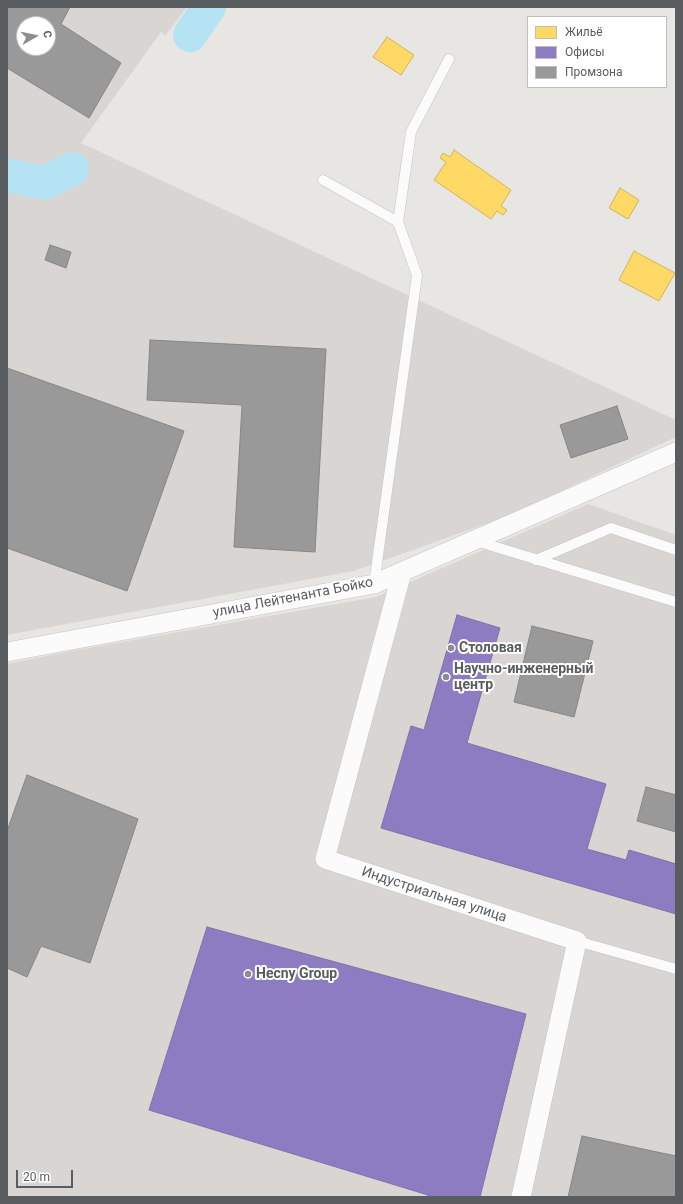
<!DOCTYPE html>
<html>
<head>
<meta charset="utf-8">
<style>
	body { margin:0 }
	#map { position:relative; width:683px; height:1204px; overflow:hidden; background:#e8e6e3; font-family:Roboto,sans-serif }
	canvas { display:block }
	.frame { position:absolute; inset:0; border:8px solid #595d60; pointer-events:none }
	.legend { position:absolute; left:527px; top:16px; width:140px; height:72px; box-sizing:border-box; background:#fff; border:1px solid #bdbebf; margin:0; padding:5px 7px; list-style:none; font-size:12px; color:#595d60 }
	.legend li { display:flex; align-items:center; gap:8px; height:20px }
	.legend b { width:20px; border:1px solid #bdbebf }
	.north { position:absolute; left:16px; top:16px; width:40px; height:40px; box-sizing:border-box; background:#fff; border:1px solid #bdbebf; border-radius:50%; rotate:81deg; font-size:11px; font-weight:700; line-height:16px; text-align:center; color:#595d60 }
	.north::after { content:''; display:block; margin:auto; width:14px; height:18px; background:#8b8d8e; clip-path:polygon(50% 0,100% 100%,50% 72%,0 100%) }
	.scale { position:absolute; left:16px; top:1170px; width:57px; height:18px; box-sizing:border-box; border:2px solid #595d60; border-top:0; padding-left:5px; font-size:12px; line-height:14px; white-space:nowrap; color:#595d60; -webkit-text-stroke:3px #fff; paint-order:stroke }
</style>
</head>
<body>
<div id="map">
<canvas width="683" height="1204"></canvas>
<div class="frame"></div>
<ul class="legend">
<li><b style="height:11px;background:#ffd966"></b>Жильё</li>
<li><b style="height:11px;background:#8e7cc3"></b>Офисы</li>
<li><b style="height:11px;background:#999"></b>Промзона</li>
</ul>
<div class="north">С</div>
<div class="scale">20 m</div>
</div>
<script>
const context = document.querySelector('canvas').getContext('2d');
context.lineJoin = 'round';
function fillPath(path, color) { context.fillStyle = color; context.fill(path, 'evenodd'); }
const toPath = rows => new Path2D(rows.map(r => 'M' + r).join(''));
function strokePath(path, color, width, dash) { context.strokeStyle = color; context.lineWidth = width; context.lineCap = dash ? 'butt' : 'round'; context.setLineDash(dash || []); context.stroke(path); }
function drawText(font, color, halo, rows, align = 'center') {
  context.font = font + ' Roboto,sans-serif'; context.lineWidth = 4; context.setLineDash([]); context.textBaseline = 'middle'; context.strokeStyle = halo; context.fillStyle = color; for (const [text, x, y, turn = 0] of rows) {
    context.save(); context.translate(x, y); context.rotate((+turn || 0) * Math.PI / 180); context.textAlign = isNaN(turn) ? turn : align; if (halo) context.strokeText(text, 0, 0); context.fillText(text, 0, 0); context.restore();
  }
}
fillPath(toPath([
	[7,7,187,7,165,36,161,32,81,143,676,420,676,437,508,516,354,571,7,635],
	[24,24,48,24,48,48,24,48],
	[588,504,676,535,676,1197,7,1197,7,664,77,650,376,597]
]), '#d8d5d3');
const homes = toPath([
	[387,37,414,55,401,75,373,57,387,37],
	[454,150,511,190,501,206,507,210,503,215,497,211,491,219,434,180,446,162,440,158,443,153,450,157,454,150],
	[620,188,639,200,628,219,609,208,620,188],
	[634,251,675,273,659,301,619,280,634,251]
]);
fillPath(homes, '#ffd966');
strokePath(homes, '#cdb464', 1);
const offices = toPath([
	[457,615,500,628,467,743,606,784,587,849,626,860,629,850,676,864,676,914,381,828,411,726,424,730,457,615],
	[207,927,526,1014,480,1197,427,1197,428,1195,149,1110,207,927]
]);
fillPath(offices, '#8e7cc3');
strokePath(offices, '#7e73a5', 1);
const industry = toPath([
	[7,7,70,7,61,24,121,63,89,118,7,68,7,7],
	[24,24,48,24,48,48,24,48,24,24],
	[50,245,71,252,66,268,45,260,50,245],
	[150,340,326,349,315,552,234,547,242,405,147,400,150,340],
	[7,368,184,431,127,591,7,548,7,368],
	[617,406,628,439,571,458,560,425,617,406],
	[532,626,593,641,574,717,514,702,532,626],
	[27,775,138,819,90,963,41,946,27,977,7,968,7,831,27,775],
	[646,787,676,795,676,832,637,821,646,787],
	[582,1136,676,1156,676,1197,568,1197,582,1136]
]);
fillPath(industry, '#999');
strokePath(industry, '#868788', 1);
strokePath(toPath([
	[190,35,209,7],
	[7,175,44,183,72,169]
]), '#b6e3f4', 34);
const lane = toPath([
	[323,180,398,222,417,275,374,584],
	[398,222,411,132,449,59],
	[476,541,676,602],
	[536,560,611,528,676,550],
	[577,941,676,969]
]);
const street = toPath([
	[402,572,325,859,577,941,521,1197],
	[7,652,374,584,676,452]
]);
strokePath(lane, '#c2c3c3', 11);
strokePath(street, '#c2c3c3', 20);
strokePath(lane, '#fcfbfb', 10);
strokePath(street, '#fcfbfb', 19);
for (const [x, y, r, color] of [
	[451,648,4,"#8b8d8e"],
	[446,677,4,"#8b8d8e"],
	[248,974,4,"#8b8d8e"]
]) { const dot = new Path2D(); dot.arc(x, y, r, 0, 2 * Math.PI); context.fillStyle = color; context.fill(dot); strokePath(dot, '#fff', 1.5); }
drawText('14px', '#595d60', '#fff', [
	["улица Лейтенанта Бойко",293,598,-11],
	["Индустриальная улица",434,895,18]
]);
drawText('bold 14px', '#595d60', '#fff', [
	["Столовая",459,648],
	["Научно-инженерный",454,669],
	["центр",454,685],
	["Hecny Group",256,974]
], 'left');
</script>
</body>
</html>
